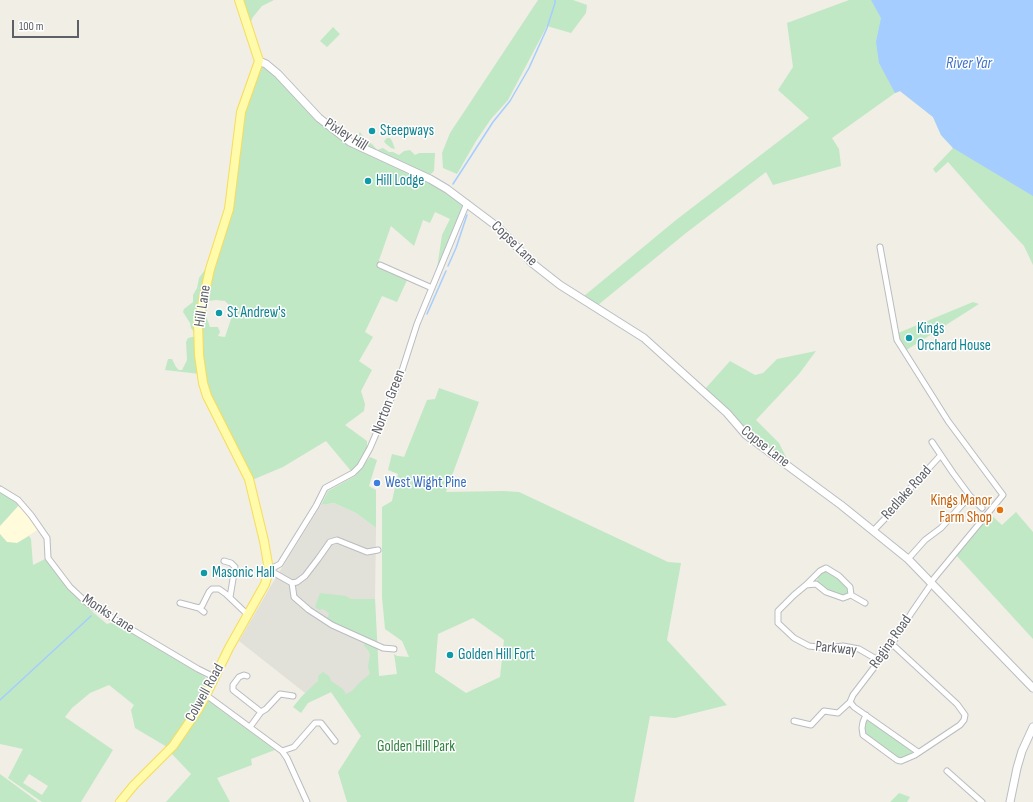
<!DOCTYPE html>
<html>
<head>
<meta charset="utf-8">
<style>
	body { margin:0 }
	#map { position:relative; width:1033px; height:802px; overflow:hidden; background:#f0eee5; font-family:"Sofia Sans Condensed",sans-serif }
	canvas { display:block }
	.scale { position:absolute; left:12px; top:20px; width:67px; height:18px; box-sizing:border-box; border:2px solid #5d6066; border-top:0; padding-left:5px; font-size:12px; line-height:14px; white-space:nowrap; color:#5d6066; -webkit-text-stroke:3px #fff; paint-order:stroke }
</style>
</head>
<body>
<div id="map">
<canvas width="1033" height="802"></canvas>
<div class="scale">100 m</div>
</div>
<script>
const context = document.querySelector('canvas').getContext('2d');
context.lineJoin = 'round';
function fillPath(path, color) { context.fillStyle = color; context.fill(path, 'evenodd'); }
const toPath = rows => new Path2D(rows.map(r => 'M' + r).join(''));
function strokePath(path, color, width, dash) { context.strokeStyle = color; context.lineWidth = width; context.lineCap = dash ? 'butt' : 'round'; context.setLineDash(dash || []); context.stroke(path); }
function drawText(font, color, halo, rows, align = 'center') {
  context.font = font + ' "Sofia Sans Condensed",sans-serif'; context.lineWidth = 3; context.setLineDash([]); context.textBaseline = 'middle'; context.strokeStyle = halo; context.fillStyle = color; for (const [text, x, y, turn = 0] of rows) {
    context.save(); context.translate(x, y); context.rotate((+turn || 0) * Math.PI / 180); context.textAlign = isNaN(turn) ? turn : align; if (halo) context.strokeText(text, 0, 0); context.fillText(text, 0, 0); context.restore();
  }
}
fillPath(toPath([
	[19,505,39,529,17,543,6,542,0,534,0,526]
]), '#fffbdb');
fillPath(toPath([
	[334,503,356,513,376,528,375,599,378,676,341,706,331,692,314,700,239,641,272,584,321,505]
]), '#e1e0d9');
fillPath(toPath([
	[243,0,274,0,262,6,253,17,250,23],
	[538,0,573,0,587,5,586,13,571,33,547,26,508,100,491,119,476,141,457,174,443,168,442,153,450,133],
	[849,0,881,0,1033,181,1033,265,1024,246,984,203,948,162,936,173,933,169,953,148,941,135,933,117,900,91,895,93,832,138,839,149,841,166,773,185,766,172,686,233,598,305,584,296,676,220,809,118,778,90,793,67,787,23],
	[333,27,340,34,327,47,320,41],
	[265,67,352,145,360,132,364,138,373,145,377,150,383,148,389,152,393,152,399,155,404,151,410,150,415,155,419,153,435,153,434,171,430,175,428,182,466,206,440,269,437,268,442,235,450,219,435,212,430,223,423,220,414,246,391,226,377,266,408,278,397,302,382,296,365,332,373,337,359,361,372,370,361,391,365,404,364,411,345,425,367,441,367,450,358,464,351,471,326,441,283,467,252,480,210,395,206,382,195,333,191,328,190,323,183,312,184,309,193,302,193,295,197,288,199,278,204,271,208,268,231,211,243,112,259,68],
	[216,300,225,301,234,310,225,337,218,336,220,332,218,327,210,327,206,316,209,301],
	[387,138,390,138,392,141,395,149,391,148,385,143,384,141],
	[973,302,979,304,905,351,899,340,898,333],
	[192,337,197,337,200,374,165,370,168,359,172,359,176,367,179,370,182,370,187,360,186,342,188,338],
	[816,351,799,374,756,420,779,443,789,463,747,432,705,389,730,361,755,375,763,373,777,359],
	[439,388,479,402,446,492,504,491,519,492,668,562,681,563,667,640,727,705,675,718,650,716,634,802,347,802,338,772,361,736,331,692,308,703,301,713,293,707,302,696,318,681,318,676,323,672,329,676,331,681,343,689,346,694,352,691,360,682,370,674,368,667,370,654,368,650,364,646,366,638,327,619,329,613,323,609,319,610,315,607,320,593,346,596,351,599,375,599,379,676,397,674,394,654,397,656,409,657,402,641,385,629,382,597,382,507,392,501,398,474,388,470,392,454,404,457,427,400,435,399],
	[473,618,504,640,500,677,466,693,435,672,438,634],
	[370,457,377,460,369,486,376,490,376,528,356,513,334,503,321,505,328,491,355,476],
	[0,491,19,505,0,526],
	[1016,512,1033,532,1033,639,956,555,990,514,1002,525],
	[0,534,7,542,17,543,29,536,31,539,33,565,45,559,68,588,94,613,107,624,113,622,205,677,207,681,198,703,167,747,135,728,131,710,134,705,109,685,90,693,72,708,65,717,113,750,81,802,42,802,8,778,23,749,0,744],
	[29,774,48,786,42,795,23,783],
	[826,568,850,587,851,595,843,598,816,584,820,571],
	[206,695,222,707,218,708,275,750,251,759,252,765,217,778,230,802,166,802,191,774,171,753],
	[866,719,868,719,913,751,912,754,902,759,899,759,864,734,865,721],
	[0,774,15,785,38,802,0,802],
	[899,793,910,797,907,802,890,802]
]), '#c1e8c5');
fillPath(toPath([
	[871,0,1033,0,1033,196,953,148,941,135,933,117,900,91,895,93,879,63,876,42,881,18]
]), '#a5cdff');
strokePath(toPath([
	[453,184,493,122,510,101,529,68,547,28,555,3,555,0],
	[448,266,456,248,467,215],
	[427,314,446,271],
	[0,700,91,616]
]), '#a5cdff', 1.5);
const street = toPath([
	[880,247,897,340,948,421,1003,495,931,582],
	[380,265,432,288],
	[932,442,953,473,970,496,982,508],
	[0,489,18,500,31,515,47,538,48,558,70,587,87,603,198,669,214,677],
	[874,530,898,505,905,494,940,456],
	[908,559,925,540,941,528,970,496],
	[224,561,231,563,235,567,230,597],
	[269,570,280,564,316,506,325,488,353,473,360,466,370,448,399,380,417,324,467,203],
	[269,570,292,583,297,582,305,576,318,559,330,542,337,540,367,552,378,550],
	[292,583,294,597,309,610,332,625,383,648,394,649],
	[806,585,820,571,826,568,839,576,850,587,851,595],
	[851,595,843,598,826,592,816,584,806,585,794,595,778,611,778,623,794,638,809,646,827,648,843,646,859,649,878,660],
	[851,595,865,603],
	[180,603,199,608,202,606,209,592,212,589,219,589,226,594,248,615],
	[199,608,204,612],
	[247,676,244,675,239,677,233,685,233,690,261,712],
	[206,695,282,751,287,758,307,802],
	[850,702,854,707,918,752],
	[866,715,863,722,862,728,863,735,897,760,901,761,915,755,960,725,964,720,965,715,957,704,892,644],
	[794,721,811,725,824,711,838,713,850,702,853,695,892,644,912,612,932,583],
	[250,727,261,712,266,709,280,694,293,696],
	[282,751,294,747,315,723,321,723,335,741],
	[947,771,982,802]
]);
const secondary = toPath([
	[259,61,266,64,278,74,319,118,350,142,430,179,447,189,499,228,532,263,560,285,644,338,727,413,746,435,841,505,908,559,1033,688],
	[1010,802,1017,768,1022,751,1033,727]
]);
const primary = toPath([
	[120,802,134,785,173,746,197,711,206,695,229,648,265,584,268,574,269,570,264,541,249,479,207,396,203,383,199,355,198,323,210,269,229,209,241,112,259,61,239,0]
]);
strokePath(street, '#babcc1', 7);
strokePath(secondary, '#babdc3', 9);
strokePath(primary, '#f6dd57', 10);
strokePath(street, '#fff', 5);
strokePath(secondary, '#fff', 7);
strokePath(primary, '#fffbaa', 8);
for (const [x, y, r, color] of [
	[372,131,4,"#0f9aa8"],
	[368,181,4,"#0f9aa8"],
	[219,313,4,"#0f9aa8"],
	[909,338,4,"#0f9aa8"],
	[377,483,4,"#3f7fe0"],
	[1000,510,4,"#e8710a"],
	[204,573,4,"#0f9aa8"],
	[450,655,4,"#0f9aa8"]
]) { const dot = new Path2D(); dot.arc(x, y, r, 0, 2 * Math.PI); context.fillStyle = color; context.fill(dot); strokePath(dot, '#fff', 1.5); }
drawText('15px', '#0d838f', '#fff', [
	["Steepways",380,131],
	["Hill Lodge",376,181],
	["St Andrew's",227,313],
	["Kings",917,329],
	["Orchard House",917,346],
	["Masonic Hall",212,573],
	["Golden Hill Fort",458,655]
], 'left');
drawText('15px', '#5d6066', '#fff', [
	["Pixley Hill",346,135,32],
	["Copse Lane",514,244,44],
	["Hill Lane",203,306,-81],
	["Norton Green",389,402,-69],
	["Copse Lane",765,447,38],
	["Redlake Road",907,493,-48],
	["Monks Lane",108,614,33],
	["Regina Road",891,642,-55],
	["Parkway",836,649,6],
	["Colwell Road",205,693,-61]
]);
drawText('15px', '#366cbe', '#fff', [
	["West Wight Pine",385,483]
], 'left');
drawText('15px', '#c56008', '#fff', [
	["Kings Manor",992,501],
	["Farm Shop",992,518]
], 'right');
drawText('15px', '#30813e', '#fff', [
	["Golden Hill Park",416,747]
]);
drawText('italic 16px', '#4374c8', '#fff', [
	["River Yar",969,64]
]);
</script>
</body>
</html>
